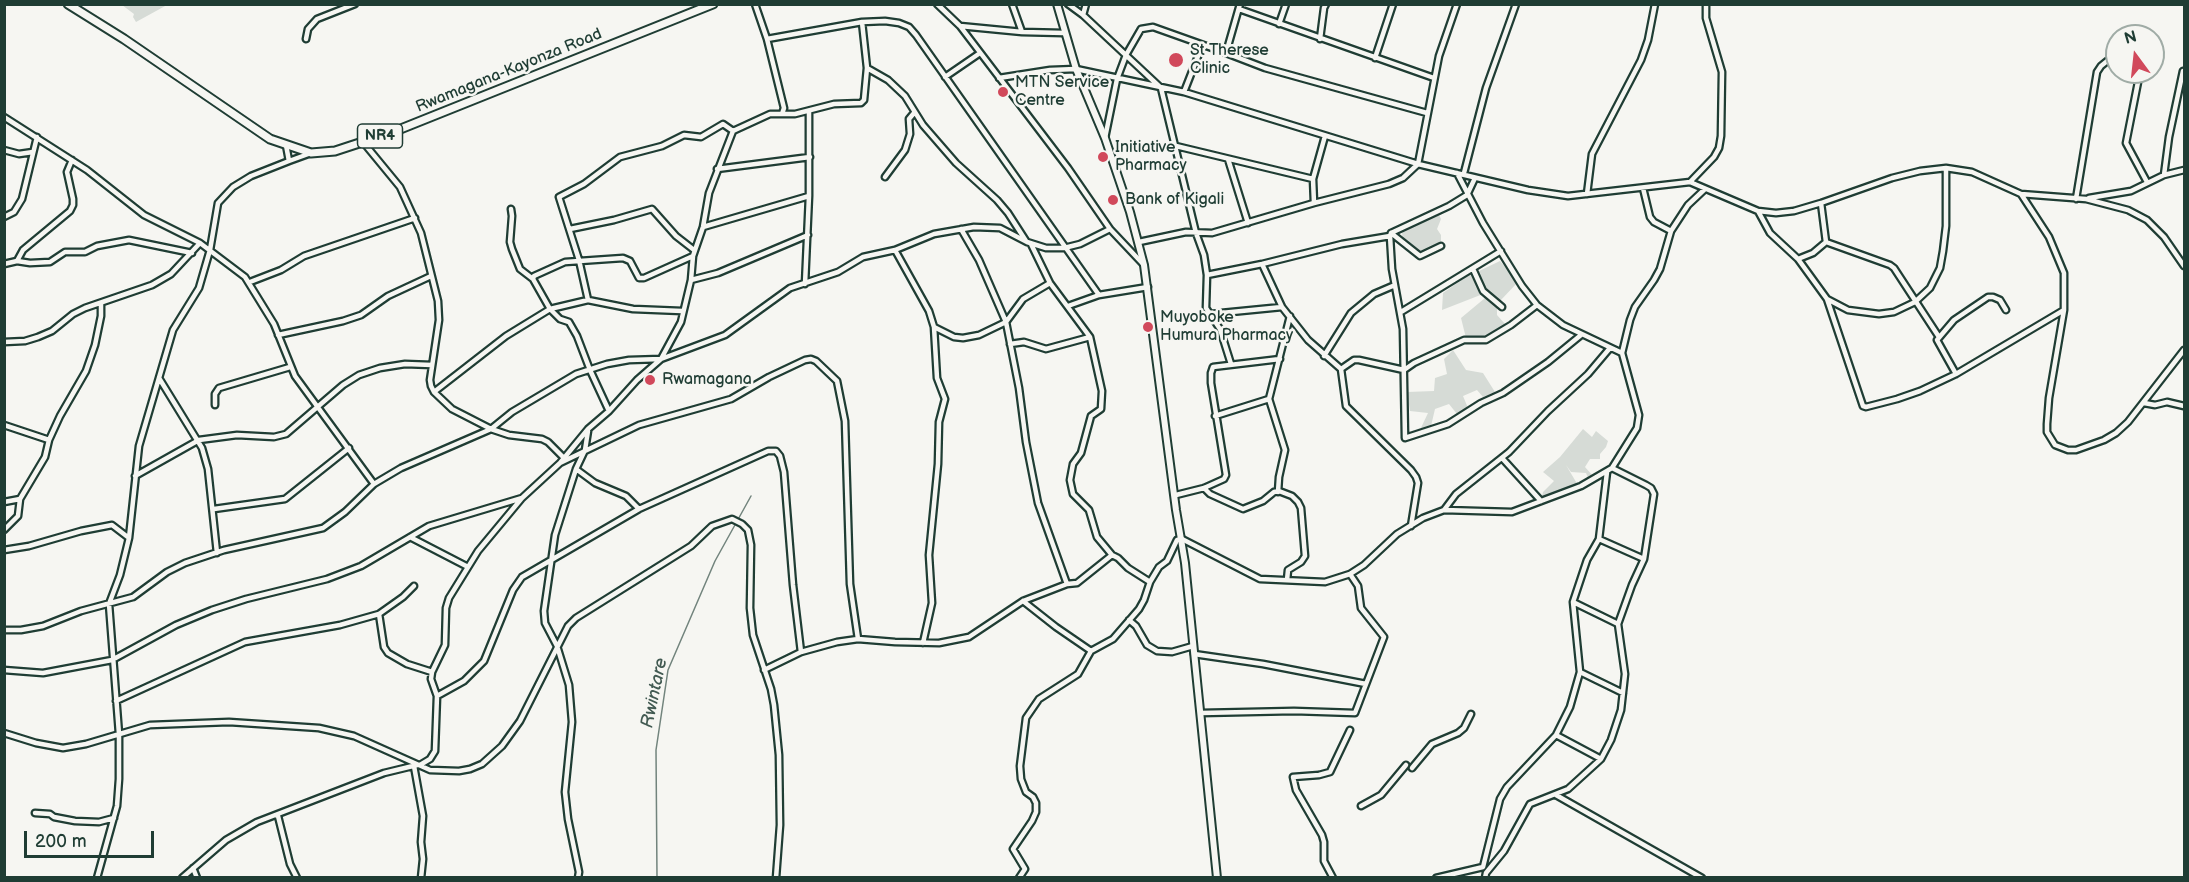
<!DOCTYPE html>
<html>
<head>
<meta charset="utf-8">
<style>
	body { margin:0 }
	#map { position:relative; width:2189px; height:882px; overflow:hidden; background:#f6f6f2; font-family:"Balsamiq Sans",sans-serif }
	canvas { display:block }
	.frame { position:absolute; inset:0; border:6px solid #1f3d34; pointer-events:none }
	.north { position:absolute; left:2105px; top:24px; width:60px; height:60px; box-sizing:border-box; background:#f6f6f2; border:2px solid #a0aca6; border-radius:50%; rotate:345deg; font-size:16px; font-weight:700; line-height:24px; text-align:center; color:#1f3d34 }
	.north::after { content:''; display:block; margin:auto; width:21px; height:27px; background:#d1495b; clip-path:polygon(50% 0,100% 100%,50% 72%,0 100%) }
	.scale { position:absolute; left:24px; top:831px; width:130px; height:27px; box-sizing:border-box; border:3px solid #1f3d34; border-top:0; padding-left:8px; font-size:18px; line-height:21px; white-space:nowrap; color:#1f3d34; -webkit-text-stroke:4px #f6f6f2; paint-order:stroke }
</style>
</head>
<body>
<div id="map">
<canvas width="2189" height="882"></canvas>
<div class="frame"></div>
<div class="north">N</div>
<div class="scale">200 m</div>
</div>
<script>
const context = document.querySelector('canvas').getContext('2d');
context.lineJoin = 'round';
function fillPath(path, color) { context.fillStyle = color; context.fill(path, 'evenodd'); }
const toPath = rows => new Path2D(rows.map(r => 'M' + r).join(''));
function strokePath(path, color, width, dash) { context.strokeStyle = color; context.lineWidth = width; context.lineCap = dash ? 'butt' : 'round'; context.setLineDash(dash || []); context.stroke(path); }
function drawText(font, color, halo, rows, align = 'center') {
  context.font = font + ' "Balsamiq Sans",sans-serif'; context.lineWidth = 5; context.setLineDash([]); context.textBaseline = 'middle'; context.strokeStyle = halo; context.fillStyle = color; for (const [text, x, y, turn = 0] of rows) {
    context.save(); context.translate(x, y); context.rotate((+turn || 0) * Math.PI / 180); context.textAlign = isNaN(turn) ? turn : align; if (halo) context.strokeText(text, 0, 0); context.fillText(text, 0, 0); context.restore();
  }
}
fillPath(toPath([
	[122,5,167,5,136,22,133,17,134,14],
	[1439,215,1441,219,1437,229,1441,235,1441,243,1437,246,1425,252,1416,249,1403,241,1402,233,1406,229],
	[1500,261,1518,282,1500,301,1485,290,1477,272],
	[1470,274,1483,294,1442,310,1443,293],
	[1485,298,1497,308,1497,315,1506,325,1484,338,1466,338,1461,318],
	[1453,350,1466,370,1483,373,1495,392,1483,397,1477,390,1463,396,1468,408,1457,414,1449,404,1435,409,1431,426,1419,432,1428,413,1410,411,1407,392,1434,391,1435,378,1447,374,1444,359],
	[1583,429,1592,437,1596,431,1608,441,1606,447,1600,454,1600,459,1590,459,1585,467,1593,476,1589,480,1586,473,1571,472,1566,465,1579,487,1541,501,1543,492,1554,481,1543,472,1560,457]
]), '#d6dbd6');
strokePath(toPath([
	[657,878,656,750,668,670,715,561,751,496]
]), '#72847d', 1.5);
const minor = toPath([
	[937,4,960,26,1068,168,1110,229,1144,265],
	[1012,4,1022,32],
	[1068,4,1083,15,1161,88,1196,233,1204,255,1207,275,1262,264,1342,244,1390,236,1391,233,1449,206,1467,195,1475,178],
	[1239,9,1434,78],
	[1083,15,1086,4],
	[1279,24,1286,4],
	[960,26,1022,32,1064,33],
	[306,39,308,29,317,19,355,4],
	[767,39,862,22,885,21,899,23,909,27,916,35,1099,295],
	[1320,39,1324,8,1326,4],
	[1226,53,1265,68,1427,113],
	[1375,58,1393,4],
	[867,68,888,80,905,96,923,125,956,163,997,200,1008,213,1026,241],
	[2140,72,2126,143,2147,182],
	[945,77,980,53],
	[999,78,1050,70,1076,69,1184,92,1418,164,1528,190,1568,196,1690,182,1758,211,1776,213,1794,211,1821,203,1892,178,1920,171,1946,168,1972,172,2021,194,2049,237,2064,273,2064,310,2049,398,2047,424,2047,432,2055,445,2068,450,2076,450,2104,440,2116,433,2128,422,2184,350],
	[1184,92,1202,46],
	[782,114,795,114,834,104,861,103,864,100,867,68,862,22],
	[4,117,87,170,144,215,200,243,245,277,274,324,295,376,374,484],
	[1105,138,1117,79,1126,55,1141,29,1153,27,1226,53,1240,4],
	[363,142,400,187,421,233,438,301,439,320,430,380,431,386,434,392,452,409,491,429,509,435,542,439,548,442,563,457],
	[1176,146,1313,179],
	[4,150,19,154,33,152],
	[1228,159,1248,223],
	[289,161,311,153],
	[717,169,810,157],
	[1457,173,1483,223,1522,286,1537,305,1563,325,1622,353],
	[1464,173,1486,88,1516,4],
	[2164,175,2169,137,2183,71],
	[885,177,905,150,910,134,909,119,914,113],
	[1690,182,1714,157,1719,148,1721,136,1722,72,1706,18,1706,4],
	[1643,188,1650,217,1654,222,1671,231],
	[1587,194,1592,154,1641,60,1648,40,1655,4],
	[2021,194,2086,199,2128,210,2147,220,2164,237,2184,266],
	[2089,198,2131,191,2164,175,2184,170],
	[2076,199,2097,72,2101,66,2117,53],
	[1314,203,1313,179,1325,136],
	[1821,203,1826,242,1890,265,1894,268,1939,337],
	[511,209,512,216,510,242,512,249,520,269,533,279],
	[1758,211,1770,233,1798,259,1827,299,1863,406,1866,407,1897,399,1920,391,1956,374],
	[4,217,14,212,22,199,37,137],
	[703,227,809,196],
	[570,229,614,220,652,209,676,236,694,250],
	[961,229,979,260,1006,322,1019,388,1026,442,1038,503,1067,584],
	[1391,233,1420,256,1441,246],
	[1390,236,1392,269,1403,329,1405,438,1448,424,1481,403,1503,393,1548,362,1581,335],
	[1139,242,1186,232,1212,233,1314,203,1389,184,1403,178,1418,164,1439,56,1457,4],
	[1031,244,1050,283,1090,337,1102,391,1101,409,1091,416,1081,453,1073,464,1070,480,1073,494,1089,510,1097,537,1112,555,1118,558,1128,568,1150,582],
	[895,250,929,311,934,327,937,378,945,399,939,422,938,464,929,555,932,603,923,643],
	[1798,259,1813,253,1826,242],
	[17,261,30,263,50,262,65,252,85,252,97,246,129,240,192,253],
	[4,264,17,261,23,250,70,211,73,205,73,199,67,172,72,160],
	[1262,264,1282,307,1308,340,1341,369,1354,360,1359,360,1404,370,1414,363,1464,340,1486,340,1511,325,1537,305],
	[1473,269,1483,291,1502,307],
	[1207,275,1206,308,1220,329,1231,364],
	[691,280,718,273,808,235],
	[250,282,281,270,304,256,415,218],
	[805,284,809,196,809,112],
	[1827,299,1848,310,1879,314,1894,312,1915,302,1930,288,1940,268,1943,251,1946,226,1946,168],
	[588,300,579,260,559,197,584,184,620,157,662,146,684,135,701,137,723,124,733,131],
	[1068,306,1099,295,1148,287],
	[2006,310,2000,300,1993,297,1988,297,1954,320,1937,340,1956,374,2064,310],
	[1401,312,1501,251],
	[1211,314,1282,307],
	[934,327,954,337,963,338,979,335,1006,322,1023,299,1050,283],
	[278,335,343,321,361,315,388,296,431,276],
	[4,342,25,341,38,337,52,331,73,314,85,308,152,285,171,274,200,243],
	[1010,344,1024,342,1046,349,1090,337],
	[1324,356,1351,313,1374,294,1395,285],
	[1341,369,1346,406,1411,470,1416,477,1418,483,1411,526],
	[159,378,202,448,208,469,217,553],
	[434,392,506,336,550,309,588,300,633,309,682,311],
	[2144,403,2155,405,2167,402,2184,406],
	[215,405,215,394,219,388,290,367],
	[609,411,590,370,577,336,569,322,560,319,550,309,533,279,534,276,565,262,623,258,630,261,639,278,644,278,693,256],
	[1215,416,1269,399],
	[4,425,49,440],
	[1502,458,1541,501],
	[560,463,639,425,731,399,769,377,805,360,811,359,816,361,837,381,845,421,850,584,858,639],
	[576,469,595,483,626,496,639,509],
	[135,476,199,440,237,435,274,437,286,434,343,385,359,375,380,368,405,364,432,365],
	[1204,488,1210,494,1243,509,1263,501,1274,492,1279,491,1292,496,1298,502,1301,508,1305,556,1301,562,1288,570,1287,580],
	[1278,492,1279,477,1285,450,1269,399,1290,316],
	[1176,495,1204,488,1224,479,1226,475,1211,383,1211,373,1213,367,1280,359],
	[4,502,20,499],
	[214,509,285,499,349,448],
	[1444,510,1456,494,1509,452,1548,411,1588,374,1610,348],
	[4,530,18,516,20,499,45,457,49,440,60,416,86,371,95,345,101,316,101,303],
	[410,537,468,567],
	[1599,539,1644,559],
	[4,550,29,546,81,531,112,525,129,538],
	[1023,601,1056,627,1091,651],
	[1573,602,1618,624],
	[379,614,384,647,388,653,407,664,432,672],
	[1129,620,1136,626,1147,645,1157,651,1172,652,1193,646],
	[4,630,21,630,43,626,81,611,133,597,167,572,185,563,224,550,323,528,345,512,374,484,401,468,491,429,512,412,576,374,607,364,629,360,661,359,725,335,790,288,838,272,863,257,895,250,934,234,974,227,1000,228,1027,242,1046,248,1064,248,1080,244,1110,229],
	[1194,654,1263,664,1366,684],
	[4,670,43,673,112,660,176,625,212,610,246,599,327,579,361,566,429,526,522,498],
	[764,670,801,652,837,642,858,639,895,642,939,643,969,637,1023,601,1067,584,1077,583,1112,555],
	[1580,672,1623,693],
	[437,696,464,681,484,661,513,590,522,577,639,509,768,451,776,451,780,456,784,472,793,585,801,652],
	[116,701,245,642,340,625,379,614,403,597,414,586],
	[1201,713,1294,711,1355,713,1384,637,1361,608,1358,586,1350,574],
	[4,733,36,743,63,748,86,744,150,725,229,722,319,728,354,736,430,770,459,771,470,769,482,764,502,746,520,721,568,626,576,618,691,546,712,526,732,519,742,524,748,530,751,545,750,608,753,635,771,689,774,705,779,755,780,825,776,878],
	[1556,735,1601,759],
	[420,765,430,759,435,751,437,696,431,679,432,672,445,645,446,608,449,598,478,551,522,498,560,463,588,429,609,411,637,380,661,359,681,322,691,280,693,256,703,227,709,193,733,131,770,114,782,114,784,108,767,39,755,4],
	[414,766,423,816,421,842,423,859,421,878],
	[1412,768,1432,744,1458,733,1464,728,1471,714],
	[1556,795,1702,878],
	[1361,806,1381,795,1406,765],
	[35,813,50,814,54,817,75,821,99,822,114,818],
	[278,816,290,864,297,878],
	[193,868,197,878],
	[97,878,117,806,119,779,119,734,109,604,120,575,129,538,139,446,173,330,199,288,210,250,218,203,233,187,251,176,289,161,286,145],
	[182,878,226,840,257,822,384,773,417,765],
	[578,878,579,872,568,819,565,792,572,722,569,685,557,646,545,623,544,611,555,535,576,469,585,450,588,431],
	[1019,878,1025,869,1013,849,1032,821,1036,812,1036,803,1033,797,1026,792,1021,779,1020,766,1026,718,1039,699,1078,674,1091,651,1113,639,1139,609,1144,600,1150,582,1159,567,1167,561,1177,540,1182,539,1260,579,1325,582,1350,574,1364,565,1397,534,1423,518,1444,510,1512,512,1581,486,1612,468,1637,428,1639,415,1622,353,1630,320,1635,307,1654,280,1660,269,1671,231,1688,205,1705,189],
	[1333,878,1324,861,1324,842,1322,835,1296,790,1293,777,1319,775,1330,772,1350,730],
	[1436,878,1483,867,1500,799,1507,787,1556,735,1570,707,1580,672,1573,602,1587,560,1599,539,1607,472],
	[1485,878,1486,873,1504,851,1530,804,1568,789,1601,759,1611,740,1621,710,1625,674,1618,624,1632,585,1644,559,1654,494,1651,488,1646,485,1612,468]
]);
const major = toPath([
	[1057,4,1076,69,1105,138,1130,212,1144,265,1176,510,1185,563,1217,878]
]);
const highway = toPath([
	[68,4,124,39,270,139,311,153,335,151,393,132,713,4]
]);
strokePath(minor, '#1f3d34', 9);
strokePath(major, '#1f3d34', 10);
strokePath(highway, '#1f3d34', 11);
strokePath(minor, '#f6f6f2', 4.5);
strokePath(major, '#f6f6f2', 6);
strokePath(highway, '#f6f6f2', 7);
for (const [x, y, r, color] of [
	[1176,60,8,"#d1495b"],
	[1003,92,6,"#d1495b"],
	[1103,157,6,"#d1495b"],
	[1113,200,6,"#d1495b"],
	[1148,327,6,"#d1495b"],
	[650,380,6,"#d1495b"]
]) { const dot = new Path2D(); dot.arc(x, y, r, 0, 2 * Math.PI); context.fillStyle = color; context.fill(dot); strokePath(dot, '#f6f6f2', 2); }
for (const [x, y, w] of [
	[380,136,45]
]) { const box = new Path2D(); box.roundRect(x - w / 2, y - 12, w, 24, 4.5); context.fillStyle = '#f6f6f2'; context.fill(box); strokePath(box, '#1f3d34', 1.5); }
drawText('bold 15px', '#1f3d34', null, [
	["NR4",380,136]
]);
drawText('16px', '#1f3d34', '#f6f6f2', [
	["St Therese",1190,51],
	["Clinic",1190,69],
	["MTN Service",1015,83],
	["Centre",1015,101],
	["Initiative",1115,148],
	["Pharmacy",1115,166],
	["Bank of Kigali",1125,200],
	["Muyoboke",1160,318],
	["Humura Pharmacy",1160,336],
	["Rwamagana",662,380]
], 'left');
drawText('16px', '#1f3d34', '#f6f6f2', [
	["Rwamagana-Kayonza Road",509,71,-22]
]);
drawText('italic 18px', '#425a52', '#f6f6f2', [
	["Rwintare",655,693,-78]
]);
</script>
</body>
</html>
